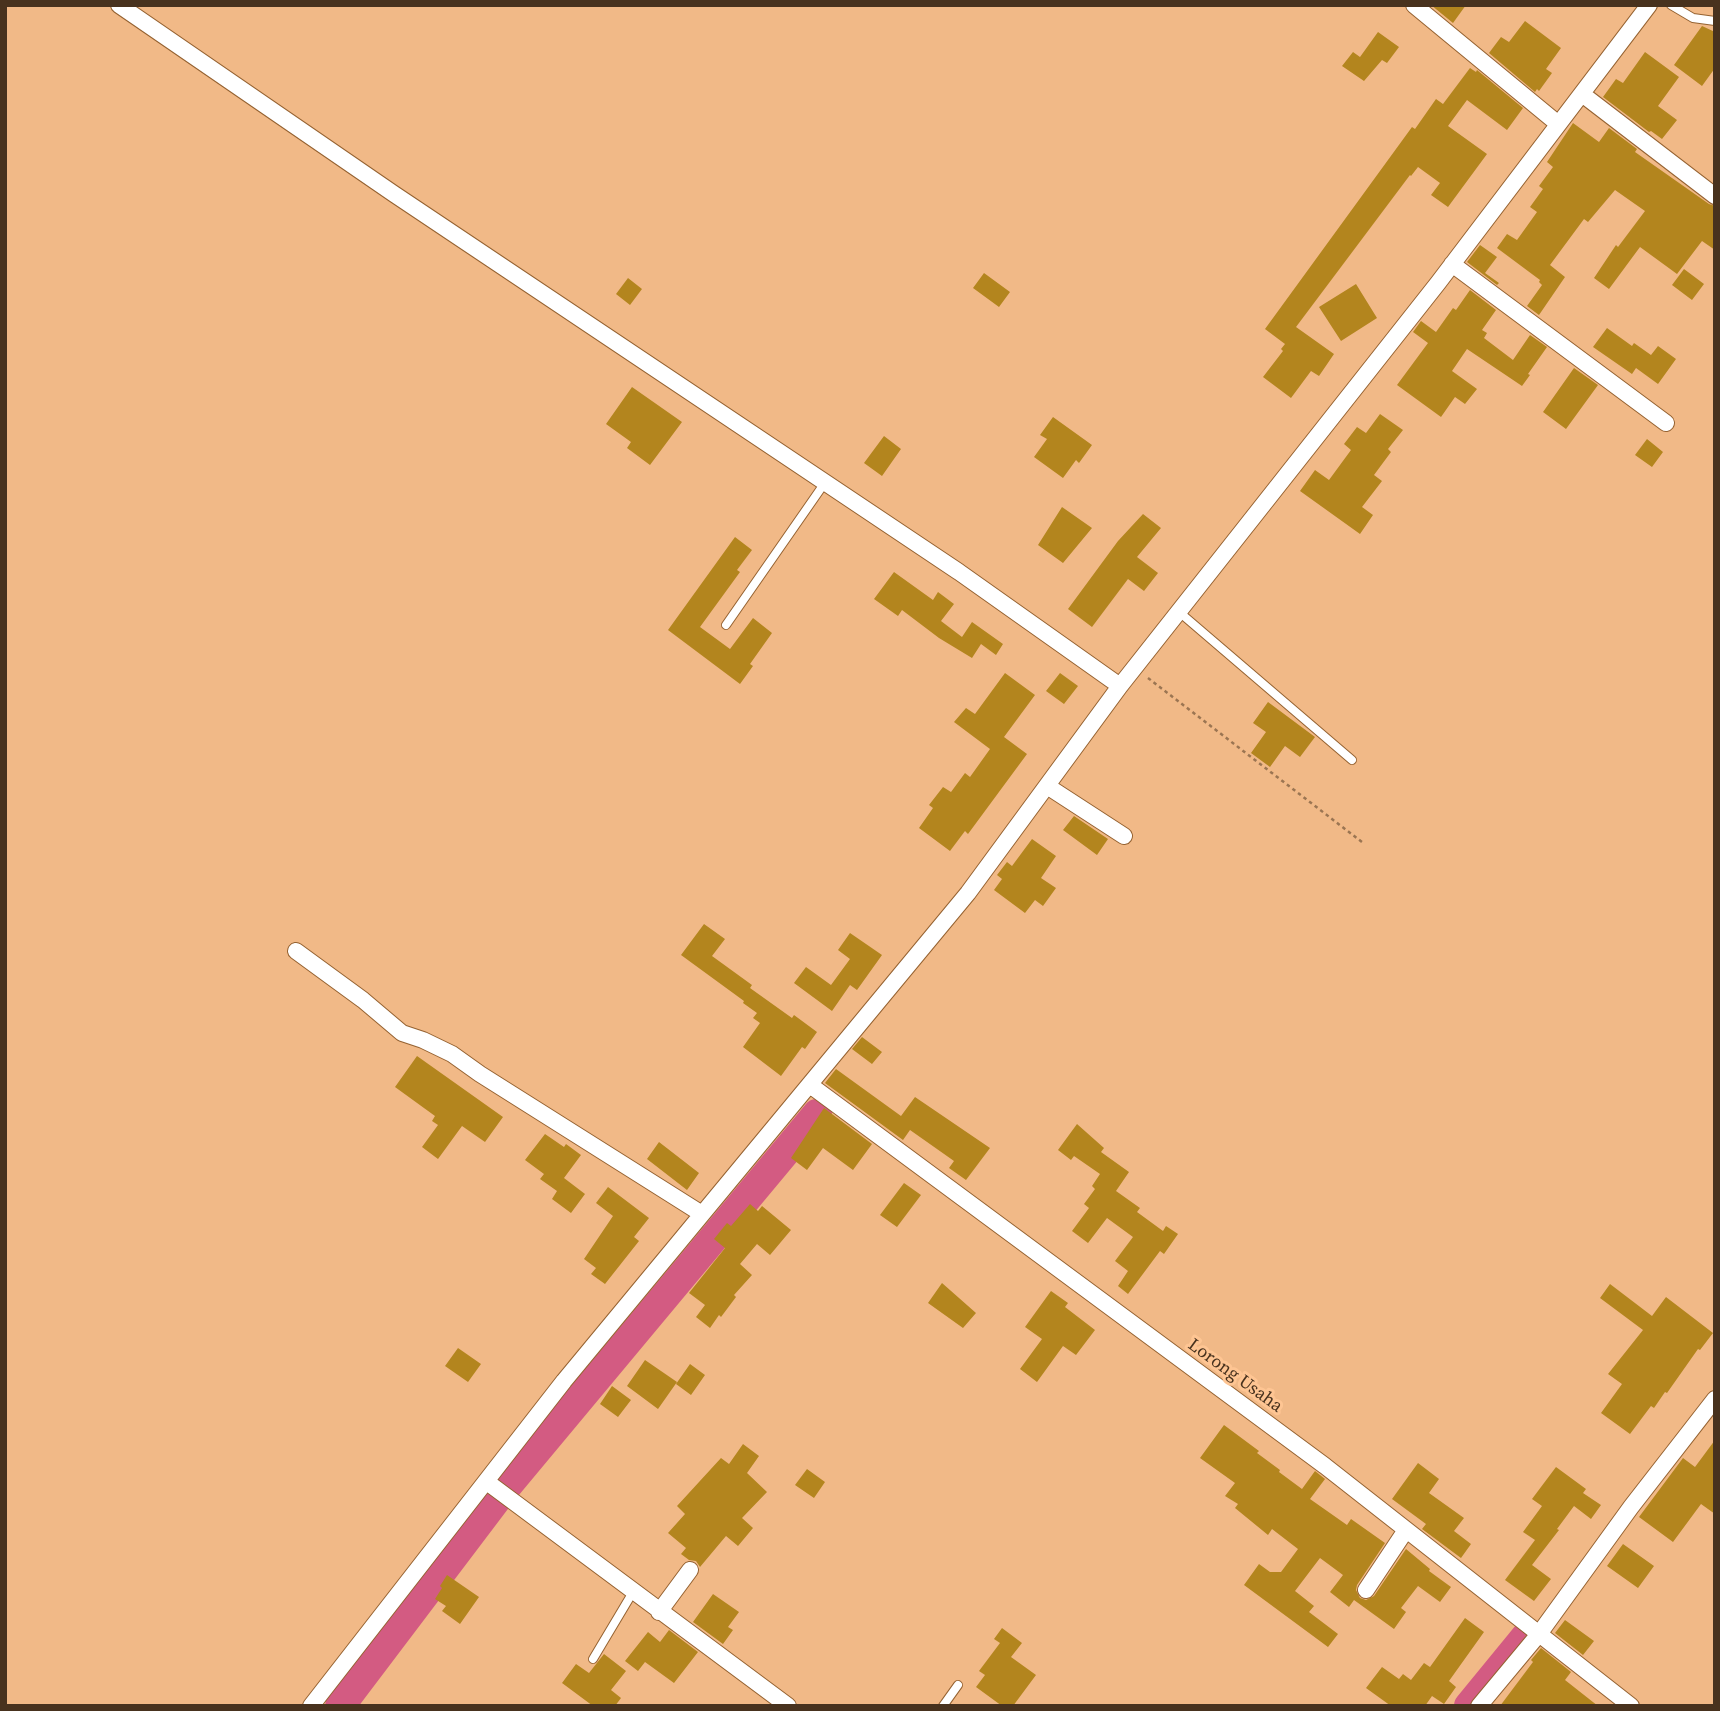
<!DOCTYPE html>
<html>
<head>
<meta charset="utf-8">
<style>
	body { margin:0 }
	#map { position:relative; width:1720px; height:1711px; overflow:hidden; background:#f1b987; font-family:"Source Serif 4",serif }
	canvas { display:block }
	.frame { position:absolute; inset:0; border:7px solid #48321e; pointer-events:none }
</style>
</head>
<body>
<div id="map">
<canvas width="1720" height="1711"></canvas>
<div class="frame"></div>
</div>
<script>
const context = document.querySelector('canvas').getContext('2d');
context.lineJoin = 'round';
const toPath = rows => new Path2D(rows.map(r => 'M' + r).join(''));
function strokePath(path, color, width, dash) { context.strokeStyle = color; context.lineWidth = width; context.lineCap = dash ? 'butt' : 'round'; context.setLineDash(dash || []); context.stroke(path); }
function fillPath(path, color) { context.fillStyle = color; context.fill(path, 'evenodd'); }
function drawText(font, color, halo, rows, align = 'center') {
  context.font = font + ' "Source Serif 4",serif'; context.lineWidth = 6; context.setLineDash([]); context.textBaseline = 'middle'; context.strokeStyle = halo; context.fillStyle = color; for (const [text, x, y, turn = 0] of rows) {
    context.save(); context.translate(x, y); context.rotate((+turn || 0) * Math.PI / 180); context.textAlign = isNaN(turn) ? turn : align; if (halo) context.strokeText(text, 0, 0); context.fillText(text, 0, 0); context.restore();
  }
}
strokePath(toPath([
	[340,1706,502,1492,817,1114],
	[1469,1706,1528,1634]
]), '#d35b82', 30);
fillPath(toPath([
	[1431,5,1466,5,1453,23],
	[1525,21,1561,48,1546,69,1552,73,1539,91,1537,89,1535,92,1489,53,1501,37,1509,42],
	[1702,26,1715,32,1715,68,1702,86,1674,65],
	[1378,32,1399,47,1387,63,1382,60,1364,81,1342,66,1353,52,1360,57],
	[1645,52,1679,77,1658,106,1677,120,1662,139,1651,131,1649,132,1603,97,1616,79,1623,83],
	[1470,68,1476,72,1477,70,1523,108,1507,130,1467,100,1448,126,1487,154,1448,207,1431,195,1440,183,1418,167,1411,176,1410,175,1296,327,1334,354,1319,376,1311,371,1291,398,1263,377,1283,351,1281,349,1285,344,1265,329,1412,127,1415,129,1436,99,1443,104],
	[1573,123,1599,142,1609,128,1637,149,1635,152,1709,204,1715,206,1715,250,1702,241,1677,274,1640,247,1609,289,1594,278,1616,245,1618,247,1645,211,1615,190,1588,222,1584,219,1550,265,1565,277,1539,315,1527,306,1542,285,1539,282,1540,280,1497,248,1507,234,1517,240,1537,212,1530,207,1543,189,1539,186,1553,167,1547,162],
	[1480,245,1497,257,1485,273,1499,283,1497,285,1467,262],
	[1684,269,1704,284,1692,300,1672,285],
	[984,273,1010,292,999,307,973,288],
	[628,278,642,289,630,305,616,294],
	[1356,284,1377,318,1341,341,1319,307],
	[1470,290,1496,310,1482,330,1487,333,1484,338,1513,360,1530,335,1547,347,1528,374,1530,375,1522,386,1467,349,1452,371,1477,389,1465,404,1455,397,1441,417,1397,385,1428,343,1413,332,1421,321,1436,332,1453,308,1456,310],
	[1607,328,1632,346,1634,343,1651,355,1658,346,1676,359,1658,384,1636,368,1632,374,1593,347],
	[1574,368,1598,385,1566,429,1543,412],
	[632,387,682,422,650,465,627,448,631,442,606,424],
	[1380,414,1403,430,1388,449,1391,452,1374,475,1382,481,1362,507,1373,515,1360,534,1300,491,1315,470,1329,480,1351,450,1344,444,1357,427,1366,433],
	[1053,417,1092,445,1079,463,1076,460,1063,478,1034,457,1047,439,1040,435],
	[884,436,901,449,882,476,864,463],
	[1647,439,1663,452,1652,467,1635,455],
	[1062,507,1092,528,1063,563,1038,545],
	[1143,514,1161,528,1137,557,1158,573,1144,591,1128,579,1092,627,1068,609,1118,541],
	[735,537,752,550,737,570,740,572,700,627,730,649,753,618,772,633,750,664,753,666,740,684,668,630],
	[894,572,933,600,938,592,954,604,941,621,962,637,972,622,1003,644,996,655,981,644,972,658,939,638,902,610,898,616,874,599],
	[1005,673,1035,695,1004,737,1027,754,968,834,965,831,950,851,919,828,933,808,929,805,943,787,951,792,965,773,970,777,990,749,954,722,966,708,975,714],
	[1060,673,1078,686,1064,704,1046,691],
	[1268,702,1315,737,1300,757,1285,746,1270,767,1251,753,1266,732,1253,723],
	[1074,816,1108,839,1097,855,1063,830],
	[1032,839,1056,856,1041,878,1056,888,1043,906,1035,900,1025,913,994,890,1002,879,997,875,1007,862,1012,866],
	[704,924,725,939,712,956,752,985,750,988,792,1018,794,1015,817,1032,805,1049,802,1047,781,1076,743,1047,760,1023,753,1018,757,1013,743,1003,744,1001,681,955],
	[850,933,882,955,857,990,850,985,832,1011,794,983,806,967,831,985,850,959,838,950],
	[862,1037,882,1052,872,1064,852,1049],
	[417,1056,503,1117,485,1142,462,1126,438,1159,422,1147,438,1125,432,1121,435,1116,395,1087],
	[836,1069,901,1116,915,1097,990,1148,966,1180,949,1168,954,1161,910,1130,903,1140,825,1083],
	[824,1108,872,1144,853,1170,823,1148,807,1170,791,1158],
	[1077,1124,1104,1148,1101,1152,1129,1172,1116,1191,1140,1208,1137,1212,1163,1231,1166,1226,1178,1234,1164,1254,1160,1251,1128,1294,1118,1286,1128,1271,1115,1261,1133,1237,1107,1218,1088,1243,1072,1231,1089,1208,1084,1204,1095,1189,1092,1186,1100,1174,1074,1156,1071,1160,1058,1150],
	[545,1134,564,1147,566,1144,581,1155,564,1178,585,1194,571,1213,552,1199,557,1191,540,1179,544,1174,525,1160],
	[659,1142,699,1173,687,1190,647,1159],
	[904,1183,921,1195,897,1227,880,1215],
	[608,1187,649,1218,634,1237,639,1241,605,1284,591,1274,596,1268,584,1259,613,1216,596,1203],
	[750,1204,758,1211,762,1206,791,1230,770,1255,757,1244,740,1264,752,1275,734,1295,736,1297,721,1317,719,1315,710,1328,696,1317,705,1305,689,1293,725,1248,714,1239,727,1223,731,1226],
	[942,1283,976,1313,963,1328,928,1303],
	[1610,1284,1652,1316,1666,1297,1713,1333,1700,1350,1698,1349,1667,1393,1665,1392,1654,1408,1651,1406,1630,1434,1601,1413,1622,1384,1608,1374,1643,1330,1600,1298],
	[1051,1291,1068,1303,1065,1307,1095,1330,1076,1355,1063,1346,1037,1382,1020,1369,1042,1339,1025,1327],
	[458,1348,481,1364,468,1382,445,1366],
	[645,1360,677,1382,658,1409,627,1386],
	[690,1364,705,1375,691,1395,676,1384],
	[612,1386,631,1400,618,1417,600,1404],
	[1224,1425,1259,1451,1257,1453,1280,1470,1279,1472,1302,1489,1315,1471,1325,1479,1310,1499,1347,1525,1351,1519,1385,1543,1357,1585,1356,1590,1360,1598,1366,1600,1374,1596,1406,1549,1430,1569,1429,1571,1451,1587,1440,1602,1418,1586,1401,1608,1406,1612,1394,1629,1354,1600,1349,1607,1330,1592,1343,1575,1320,1558,1295,1591,1314,1606,1309,1612,1338,1634,1328,1647,1244,1585,1259,1564,1270,1572,1281,1572,1298,1549,1272,1529,1268,1535,1235,1508,1238,1504,1225,1496,1235,1483,1200,1458],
	[1715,1440,1715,1514,1701,1504,1673,1542,1639,1517,1683,1458,1695,1467],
	[743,1444,759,1456,747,1473,767,1492,742,1518,753,1528,738,1546,726,1536,700,1567,696,1561,689,1560,681,1554,686,1548,668,1533,685,1514,677,1506,721,1458,729,1464],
	[1418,1463,1439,1479,1429,1493,1464,1518,1454,1531,1471,1544,1461,1558,1422,1529,1426,1524,1392,1499],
	[1556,1467,1586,1489,1583,1493,1601,1505,1591,1519,1574,1506,1557,1529,1559,1530,1532,1565,1551,1579,1534,1601,1505,1580,1535,1540,1523,1532,1542,1506,1532,1499],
	[807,1469,825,1482,814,1498,795,1485],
	[1623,1544,1654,1566,1638,1588,1607,1566],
	[447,1575,479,1597,460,1624,442,1611,446,1606,435,1599,442,1588,440,1586],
	[713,1594,739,1612,728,1627,733,1630,723,1644,693,1622],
	[1465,1618,1484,1632,1449,1681,1456,1687,1444,1704,1432,1696,1425,1706,1391,1706,1366,1688,1382,1667,1399,1679,1403,1674,1411,1680,1424,1663,1430,1667],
	[1565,1620,1594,1641,1583,1655,1555,1633],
	[1002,1628,1022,1643,1011,1657,1036,1675,1013,1706,1002,1706,976,1687,985,1675,979,1671,1000,1643,994,1639],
	[669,1630,698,1652,674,1683,645,1662,638,1671,625,1661,648,1632,660,1642],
	[1541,1648,1571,1672,1565,1680,1598,1706,1500,1706,1533,1662,1531,1660],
	[604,1654,626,1671,611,1690,621,1698,615,1706,593,1706,562,1683,576,1664,589,1673]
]), '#b3851e');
const service = toPath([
	[1671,5,1693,18,1715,21],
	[1178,611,1352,760],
	[726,625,824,484],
	[593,1659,633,1592],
	[943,1706,958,1685]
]);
const minor = toPath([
	[119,5,394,194,959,572,1120,686],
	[1414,5,1557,123],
	[1582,94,1715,196],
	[1452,264,1666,423],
	[1047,786,1124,836],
	[296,951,363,1000,402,1033,423,1040,452,1054,480,1074,702,1214],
	[810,1085,1325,1466,1631,1706],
	[487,1482,788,1706],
	[1366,1590,1406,1530],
	[659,1612,690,1570],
	[311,1706,564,1381,968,893,1120,686,1438,283,1649,5],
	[1479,1706,1539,1634,1631,1507,1715,1399]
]);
strokePath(service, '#956231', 10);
strokePath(minor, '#956231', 18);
strokePath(toPath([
	[1148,678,1362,842]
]), '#9b7552', 2.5, [3.5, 3.5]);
strokePath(service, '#fff', 8);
strokePath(minor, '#fff', 16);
drawText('18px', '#48321e', '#fec593', [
	["Lorong Usaha",1235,1376,36]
]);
</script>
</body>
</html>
